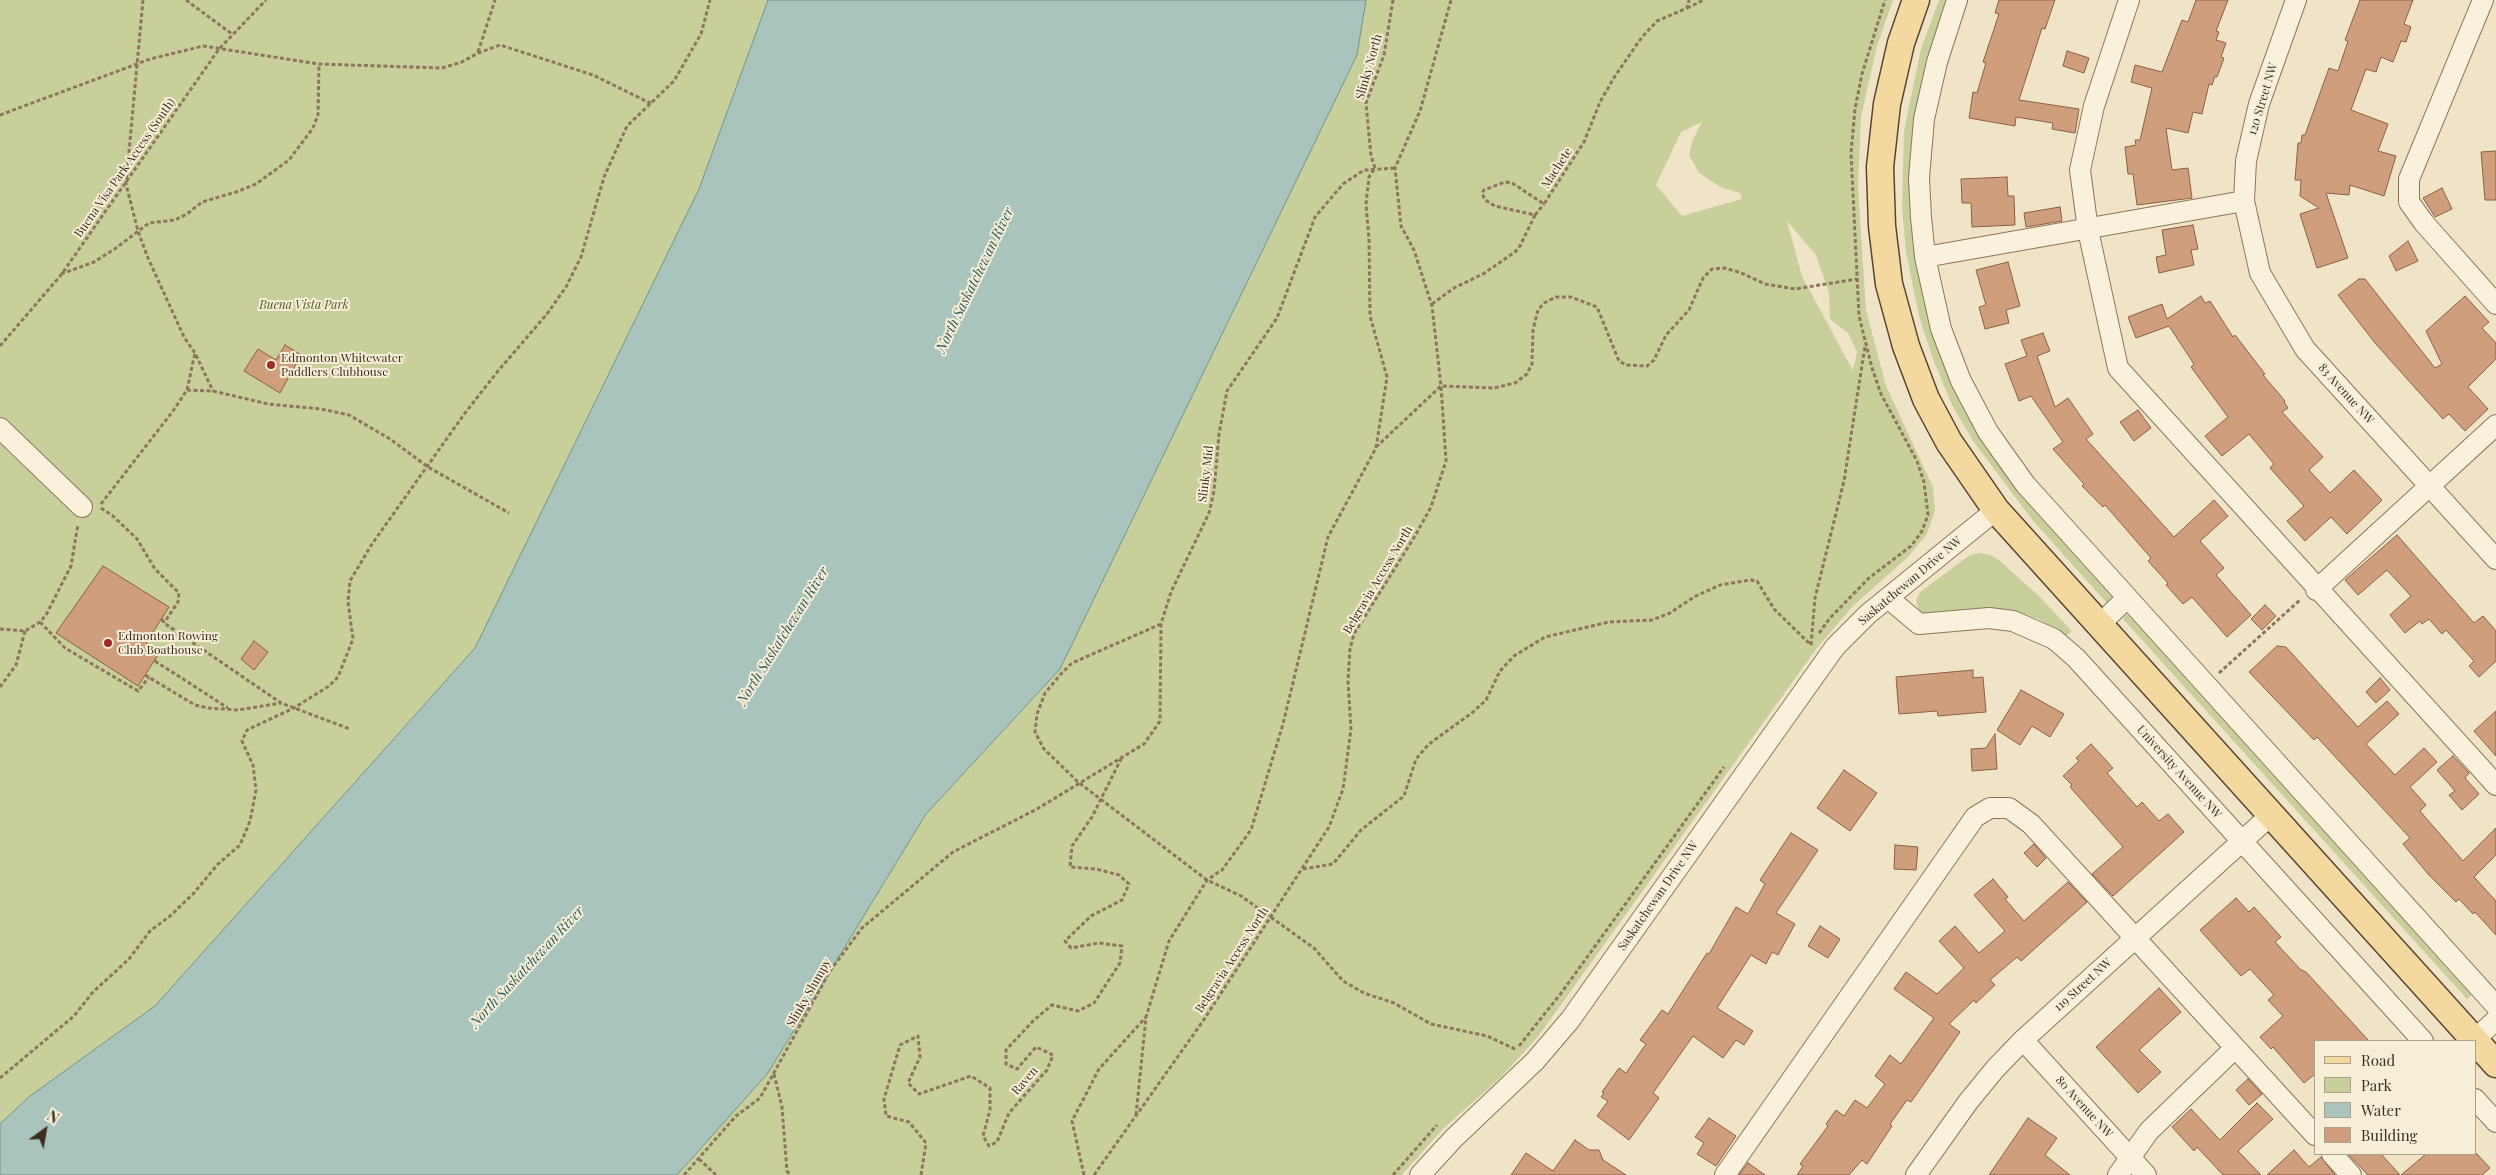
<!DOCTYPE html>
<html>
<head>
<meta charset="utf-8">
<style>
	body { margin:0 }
	#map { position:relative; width:2496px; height:1175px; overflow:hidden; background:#f0e4c8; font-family:"Playfair Display",serif }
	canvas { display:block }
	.legend { position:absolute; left:2314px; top:1040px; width:162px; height:115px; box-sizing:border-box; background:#f7eed8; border:1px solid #ada18e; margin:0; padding:6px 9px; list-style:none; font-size:15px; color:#3d2e20 }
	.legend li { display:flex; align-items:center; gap:10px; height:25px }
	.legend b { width:25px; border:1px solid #ada18e }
	.north { position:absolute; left:20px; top:1105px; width:50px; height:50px; -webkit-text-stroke:4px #f7eed8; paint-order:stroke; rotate:32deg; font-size:14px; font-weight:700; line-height:20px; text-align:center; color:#3d2e20 }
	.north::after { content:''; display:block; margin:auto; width:18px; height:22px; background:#3d2e20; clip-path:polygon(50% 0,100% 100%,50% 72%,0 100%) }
</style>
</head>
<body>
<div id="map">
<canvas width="2496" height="1175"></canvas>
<ul class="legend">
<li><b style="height:6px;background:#f3d9a0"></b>Road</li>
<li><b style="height:14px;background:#c9cf9b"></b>Park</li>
<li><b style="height:14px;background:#a9c4bc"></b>Water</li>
<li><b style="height:14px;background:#cf9f7d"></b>Building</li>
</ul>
<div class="north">N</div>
</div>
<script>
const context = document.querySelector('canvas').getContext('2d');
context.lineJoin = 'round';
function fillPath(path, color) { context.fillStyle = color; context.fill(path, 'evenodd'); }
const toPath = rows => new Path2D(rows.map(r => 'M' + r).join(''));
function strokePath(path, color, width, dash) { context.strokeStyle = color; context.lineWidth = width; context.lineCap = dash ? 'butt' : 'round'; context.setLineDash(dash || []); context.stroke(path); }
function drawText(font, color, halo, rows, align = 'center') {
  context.font = font + ' "Playfair Display",serif'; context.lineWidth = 4; context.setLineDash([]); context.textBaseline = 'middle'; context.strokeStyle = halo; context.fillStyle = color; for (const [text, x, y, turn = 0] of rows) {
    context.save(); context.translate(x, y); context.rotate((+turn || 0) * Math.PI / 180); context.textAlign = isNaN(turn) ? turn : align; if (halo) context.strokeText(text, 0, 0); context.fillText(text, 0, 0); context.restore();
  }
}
fillPath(toPath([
	[0,0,768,0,699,189,475,648,155,1006,30,1096,0,1124],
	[1366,0,1893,0,1877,46,1861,117,1858,186,1866,310,1886,386,1933,487,1935,510,1927,534,1907,558,1854,605,1817,648,1537,1038,1502,1076,1443,1129,1402,1175,677,1175,768,1073,926,814,1060,669,1357,55],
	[1702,122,1693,139,1689,155,1699,173,1722,188,1740,193,1742,199,1682,216,1656,185,1681,132],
	[1787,221,1816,255,1829,293,1830,319,1848,333,1857,352,1853,371,1802,276],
	[1939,0,1948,0,1927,60,1917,105,1909,164,1914,249,1930,318,1967,413,1999,465,2041,518,2112,595,2110,602,2106,602,2034,522,1973,441,1952,405,1933,359,1919,316,1906,252,1902,207,1904,131,1921,49],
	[1979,553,1990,555,1999,560,2039,596,2070,629,2071,632,2068,635,2063,635,2039,619,2007,610,1925,616,1919,612,1916,600,1920,592,1970,555],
	[2126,615,2129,615,2473,994,2467,999,2123,619]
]), '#c9cf9b');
const water = toPath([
	[768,0,1366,0,1357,55,1060,669,926,814,768,1073,677,1175,0,1175,0,1124,30,1096,155,1006,475,648,699,189,768,0]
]);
fillPath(water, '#a9c4bc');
strokePath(water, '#6f938a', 1);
const building = toPath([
	[1999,0,2055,0,2045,29,2042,28,2019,100,2079,109,2075,133,2052,129,2053,123,2016,117,2015,126,1969,118,1973,92,1977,93,1986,63,1983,62,1999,14,1995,13,1999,0],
	[2196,0,2228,0,2216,31,2219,32,2216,40,2226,43,2221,57,2224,58,2217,77,2215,76,2212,85,2209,84,2202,114,2193,112,2188,133,2166,128,2172,170,2188,168,2192,198,2137,205,2133,174,2128,174,2125,147,2136,145,2135,140,2140,140,2152,88,2131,82,2135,65,2162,72,2182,20,2188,22,2196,0],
	[2360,0,2413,0,2404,24,2411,27,2406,42,2401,41,2393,62,2381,57,2376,72,2366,69,2351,110,2388,124,2378,151,2396,156,2384,196,2350,185,2349,195,2326,193,2348,258,2317,268,2300,214,2319,208,2300,196,2301,180,2295,180,2298,143,2301,143,2302,135,2305,135,2329,68,2338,71,2348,41,2345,40,2360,0],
	[2067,51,2089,58,2084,73,2063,66,2067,51],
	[2496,151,2496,200,2485,200,2481,152,2496,151],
	[2007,177,2008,196,2014,196,2015,225,1972,227,1971,203,1962,203,1961,179,2007,177],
	[2442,188,2452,209,2435,217,2423,198,2442,188],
	[2060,207,2062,221,2026,227,2024,213,2060,207],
	[2193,225,2198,249,2191,250,2194,265,2159,273,2156,257,2166,255,2162,230,2193,225],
	[2408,241,2418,261,2396,271,2389,256,2408,241],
	[2008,262,2020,306,2006,310,2009,323,1985,329,1979,307,1986,305,1976,270,2008,262],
	[2359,279,2365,279,2435,368,2442,364,2426,331,2465,296,2489,322,2482,328,2496,343,2496,359,2468,387,2488,409,2465,431,2449,414,2443,419,2375,343,2338,295,2359,279],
	[2201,296,2205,303,2210,301,2233,337,2235,335,2265,374,2263,375,2285,401,2284,402,2288,408,2282,412,2323,457,2309,470,2330,493,2354,470,2382,500,2347,534,2331,517,2305,541,2287,521,2304,506,2270,468,2274,464,2249,434,2222,456,2205,436,2228,417,2191,367,2194,364,2169,326,2136,338,2128,317,2162,304,2167,319,2201,296],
	[2043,333,2050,351,2037,356,2055,407,2068,398,2093,434,2086,439,2174,537,2214,500,2228,516,2200,541,2224,568,2216,575,2251,615,2227,637,2192,597,2183,604,2166,585,2168,583,2148,561,2151,558,2105,505,2103,507,2082,486,2084,484,2053,449,2063,442,2031,396,2019,401,2005,364,2027,356,2021,340,2043,333],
	[285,345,301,355,280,393,244,371,258,349,276,360,285,345],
	[2138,410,2151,428,2134,441,2120,422,2138,410],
	[2397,535,2474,623,2483,616,2496,631,2496,661,2479,677,2469,666,2474,661,2446,630,2442,634,2429,619,2422,624,2420,621,2405,633,2390,615,2411,596,2387,570,2358,595,2345,580,2397,535],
	[103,566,169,607,146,643,160,652,138,686,56,633,103,566],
	[2265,605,2276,616,2262,630,2251,619,2265,605],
	[254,641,268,652,254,670,241,659,254,641],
	[2277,646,2286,647,2358,727,2387,701,2399,714,2366,744,2395,775,2424,748,2437,762,2410,787,2426,805,2420,811,2463,861,2496,828,2496,855,2474,877,2496,901,2496,935,2475,912,2473,914,2459,899,2456,902,2429,875,2403,844,2410,838,2317,737,2314,740,2249,672,2277,646],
	[1973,670,1973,678,1983,677,1986,712,1938,716,1937,711,1899,714,1896,677,1973,670],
	[2380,678,2390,690,2376,703,2366,692,2380,678],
	[2021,690,2064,714,2050,737,2032,726,2020,745,1997,730,2021,690],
	[2496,711,2496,756,2474,731,2496,711],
	[1995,734,1997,769,1972,771,1971,749,1986,748,1995,734],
	[2091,744,2113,768,2107,773,2137,807,2142,802,2159,821,2168,814,2184,832,2113,896,2092,874,2123,847,2070,787,2072,785,2063,776,2079,761,2076,758,2091,744],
	[2453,756,2469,773,2465,778,2479,794,2462,810,2449,795,2455,791,2437,770,2453,756],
	[1844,770,1877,793,1850,831,1817,808,1844,770],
	[1791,833,1818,850,1776,913,1795,924,1778,955,1772,952,1766,964,1751,955,1717,1008,1753,1031,1744,1045,1736,1040,1723,1058,1693,1036,1653,1093,1659,1098,1629,1140,1597,1116,1608,1101,1601,1097,1604,1093,1602,1092,1619,1068,1626,1073,1646,1044,1640,1040,1662,1010,1668,1014,1707,953,1709,954,1736,907,1748,914,1765,884,1760,880,1791,833],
	[2034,844,2046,858,2037,867,2024,853,2034,844],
	[1895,845,1918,847,1916,870,1894,869,1895,845],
	[1993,879,2008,897,2005,899,2024,921,2068,882,2087,902,2021,961,2017,957,1990,980,1995,985,1976,1003,1974,1000,1949,1024,1960,1032,1911,1102,1907,1100,1890,1124,1892,1126,1867,1164,1862,1160,1849,1175,1797,1175,1803,1166,1800,1164,1828,1126,1826,1124,1836,1110,1844,1116,1855,1100,1867,1108,1885,1084,1875,1076,1890,1055,1901,1064,1934,1018,1894,989,1906,972,1937,994,1964,968,1939,941,1955,926,1979,953,2005,931,1974,895,1993,879],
	[2236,898,2249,912,2254,907,2281,937,2275,942,2301,970,2306,972,2369,1041,2315,1041,2315,1074,2304,1083,2273,1047,2271,1049,2260,1037,2283,1016,2268,1000,2274,995,2250,969,2241,976,2200,930,2236,898],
	[1820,926,1840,939,1828,958,1808,946,1820,926],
	[2159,988,2181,1012,2139,1050,2161,1072,2138,1093,2096,1047,2159,988],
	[2248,1079,2262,1094,2249,1105,2236,1090,2248,1079],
	[2257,1103,2273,1119,2238,1151,2261,1175,2223,1175,2197,1147,2194,1151,2172,1127,2191,1109,2220,1140,2257,1103],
	[1709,1118,1736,1136,1716,1166,1697,1154,1704,1143,1695,1137,1709,1118],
	[2028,1118,2057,1138,2045,1155,2070,1175,1989,1175,2028,1118],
	[1575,1140,1589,1150,1599,1150,1603,1160,1626,1175,1511,1175,1526,1153,1553,1171,1575,1140],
	[2294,1150,2309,1167,2321,1157,2335,1175,2267,1175,2294,1150],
	[2348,1154,2381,1154,2400,1175,2368,1175,2348,1154],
	[2426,1154,2477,1154,2490,1168,2482,1175,2401,1175,2426,1154],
	[1748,1163,1765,1175,1739,1175,1748,1163]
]);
fillPath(building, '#cf9f7d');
strokePath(building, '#8d5f41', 1);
const minor = toPath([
	[1957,0,1937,62,1924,119,1919,178,1921,217,1925,257,1941,329,1961,381,1988,432,2025,484,2496,1006],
	[2129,0,2094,106,2080,170,2088,230,2118,368,2496,785],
	[2296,0,2259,104,2246,161,2244,201,2260,273,2305,349,2496,559],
	[2483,0,2409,179,2409,202,2424,223,2496,304],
	[1925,257,2244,201],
	[0,428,82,507],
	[2316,590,2496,425],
	[1888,598,1919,624,1989,618,2013,621,2054,639,2076,658,2423,1041],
	[2099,625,2127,598],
	[2023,1040,2146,1175],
	[2474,1040,2496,1020],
	[2475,1099,2496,1122],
	[2332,1154,2351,1175],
	[1420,1175,1454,1138,1535,1061,1570,1020,1835,647,1868,614,1996,510],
	[1725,1175,1975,817,1990,808,2009,808,2031,824,2315,1135],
	[1916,1175,1968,1102,1995,1069,2023,1040,2272,814],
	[2118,1175,2149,1131,2235,1048]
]);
const major = toPath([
	[1916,0,1901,43,1887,104,1880,167,1882,226,1889,284,1906,346,1926,399,1949,442,1996,510,2496,1064]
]);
strokePath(minor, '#8d765c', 22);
strokePath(major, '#5b4430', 29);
strokePath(toPath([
	[143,0,126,184,138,231,148,258,184,337,195,353,213,391],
	[186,0,232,34],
	[1687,8,1704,0],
	[478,52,495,0],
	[0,115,150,59,203,46,319,64,442,68,462,62,478,53,500,45,593,75,652,104],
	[1375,168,1371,156,1366,103,1384,55,1393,0],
	[1535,215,1544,204],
	[61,274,94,262,116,248,149,223,175,220,187,214,202,202,236,192,256,184,289,160,313,128,318,115,319,64],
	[1432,304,1454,288,1483,274,1515,252,1520,246,1535,215,1495,206,1485,200,1482,193,1484,190,1505,182,1512,183,1544,204,1584,142,1600,102,1615,76,1642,37,1657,21,1687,8,1689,0],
	[0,346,61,275,219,49,266,0],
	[187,390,213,391,268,404,321,409,349,415,390,439,428,467,509,513],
	[1376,447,1441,386,1494,388,1515,383,1527,374,1532,364,1533,330,1538,310,1544,303,1556,297,1571,297,1597,307,1619,361,1626,365,1647,366,1654,360,1666,335,1689,310,1703,278,1712,269,1724,268,1739,272,1765,284,1795,289,1857,279],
	[101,504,173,411,187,390,195,353],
	[101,508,113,516,137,539,155,569,179,593,178,602,164,623],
	[162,619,164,623,281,703,350,729],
	[40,622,65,648,138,691,149,677],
	[1161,624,1072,663,1061,674,1045,693,1037,714,1035,732,1044,749,1078,782,1207,880,1241,896,1314,948,1343,981,1364,993,1394,1003,1431,1024,1487,1036,1517,1050],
	[0,629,25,631,40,622,46,615,71,566,78,524],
	[1819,633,1830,618,1869,578,1911,546,1922,531,1928,515,1924,482,1917,461,1881,394,1872,368,1859,316,1851,153,1855,109,1862,74,1885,0],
	[1811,645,1815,598,1844,481,1865,346],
	[155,661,228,708],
	[2219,673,2300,600],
	[145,675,195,705,208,708,238,710,281,703],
	[0,687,16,665,25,631],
	[1303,869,1333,864,1361,830,1404,796,1416,759,1429,744,1473,712,1486,700,1500,671,1514,656,1545,637,1609,622,1652,620,1670,613,1694,597,1720,585,1750,580,1757,581,1774,609,1811,645],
	[1519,1046,1562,992,1724,767],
	[774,1074,782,1107,787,1171,790,1175],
	[0,1078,74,1016,93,992,129,959,150,931,170,916,193,894,218,864,240,845,250,821,256,790,253,765,242,741,247,730,294,708,329,686,338,677,353,639,348,602,350,581,372,544,465,413,498,371,547,314,566,287,581,257,604,177,627,126,674,81,701,34,710,0],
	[1136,1115,1146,1017,1169,941,1207,880,1222,870,1251,830,1283,724,1328,537,1376,448,1387,377,1370,316,1369,239,1366,204,1369,177,1375,168],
	[699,1159,716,1175],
	[684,1175,736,1116,760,1098,830,971,862,928,953,852,1037,809,1144,744,1160,721,1161,624,1171,592,1209,513,1214,491,1219,434,1227,391,1277,318,1315,217,1343,184,1364,170,1395,168],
	[921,1175,926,1143,909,1122,886,1116,884,1099,900,1045,918,1036,920,1057,908,1083,919,1094,971,1076,990,1088,990,1110,983,1136,989,1146,997,1142,1009,1113,1047,1070,1053,1055,1036,1047,1017,1069,1006,1064,1006,1050,1034,1020,1052,1005,1078,1011,1094,1003,1120,963,1122,946,1099,943,1071,948,1065,941,1091,916,1122,900,1129,884,1119,875,1096,869,1070,867,1072,846,1092,817,1122,757],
	[1084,1175,1072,1121,1099,1069,1146,1017],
	[1094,1175,1203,1021,1329,827,1343,789,1351,729,1348,681,1350,649,1354,634,1415,536,1431,507,1446,461,1441,386,1432,306,1414,250,1401,226,1395,168,1420,111,1451,0],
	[1393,1175,1437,1125]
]), '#8d765c', 3, [4, 2.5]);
strokePath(minor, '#faf1dc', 20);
strokePath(major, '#f3d9a0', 26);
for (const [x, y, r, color] of [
	[271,365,5,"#9e2a2b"],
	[108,643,5,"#9e2a2b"]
]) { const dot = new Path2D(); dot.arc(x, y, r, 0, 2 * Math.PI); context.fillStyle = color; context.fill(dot); strokePath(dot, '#f7eed8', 2); }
drawText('12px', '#3d2e20', '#f7eed8', [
	["Slinky North",1369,67,-74],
	["120 Street NW",2263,99,-73],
	["Buena Visa Park Access (South)",125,168,-55],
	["Machete",1557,168,-57],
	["83 Avenue NW",2346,394,48],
	["Slinky Mid",1206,474,-83],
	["Belgravia Access North",1378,580,-59],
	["Saskatchewan Drive NW",1910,581,-40],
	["University Avenue NW",2179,772,48],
	["Saskatchewan Drive NW",1658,896,-55],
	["Belgravia Access North",1232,960,-57],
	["119 Street NW",2083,985,-42],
	["Slinky Slumpy",809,993,-60],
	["Raven",1025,1081,-49],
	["80 Avenue NW",2084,1107,48]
]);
drawText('italic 12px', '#4d5a26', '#f7eed8', [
	["Buena Vista Park",304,305]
]);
drawText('12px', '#3d2e20', '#f7eed8', [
	["Edmonton Whitewater",281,358],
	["Paddlers Clubhouse",281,372],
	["Edmonton Rowing",118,636],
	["Club Boathouse",118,650]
], 'left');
drawText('italic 14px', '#2f5d5a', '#f7eed8', [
	["North Saskatchewan River",975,280,-64],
	["North Saskatchewan River",783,636,-58],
	["North Saskatchewan River",527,967,-47]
]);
</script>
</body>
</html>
